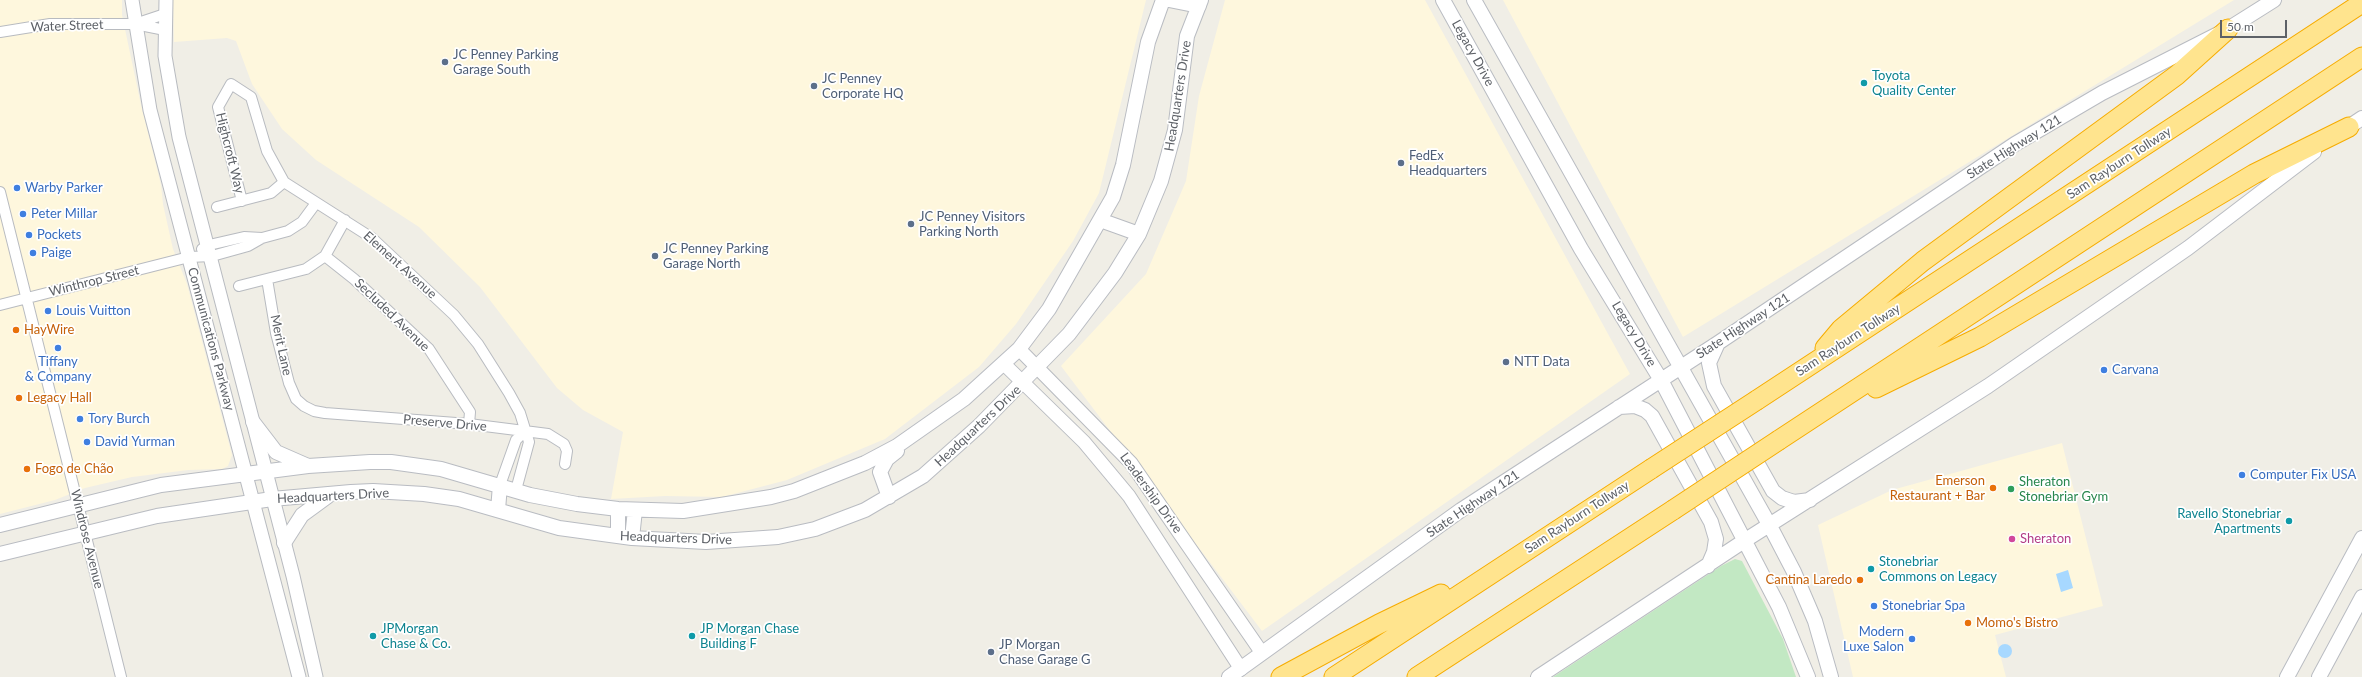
<!DOCTYPE html>
<html>
<head>
<meta charset="utf-8">
<style>
	body { margin:0 }
	#map { position:relative; width:2362px; height:677px; overflow:hidden; background:#f0eee6; font-family:Lato,sans-serif }
	canvas { display:block }
	.scale { position:absolute; left:2220px; top:20px; width:67px; height:18px; box-sizing:border-box; border:2px solid #5d6167; border-top:0; padding-left:5px; font-size:12px; line-height:14px; white-space:nowrap; color:#5d6167; -webkit-text-stroke:3px #fff; paint-order:stroke }
</style>
</head>
<body>
<div id="map">
<canvas width="2362" height="677"></canvas>
<div class="scale">50 m</div>
</div>
<script>
const context = document.querySelector('canvas').getContext('2d');
context.lineJoin = 'round';
function fillPath(path, color) { context.fillStyle = color; context.fill(path, 'evenodd'); }
const toPath = rows => new Path2D(rows.map(r => 'M' + r).join(''));
function strokePath(path, color, width, dash) { context.strokeStyle = color; context.lineWidth = width; context.lineCap = dash ? 'butt' : 'round'; context.setLineDash(dash || []); context.stroke(path); }
function drawText(font, color, halo, rows, align = 'center') {
  context.font = font + ' Lato,sans-serif'; context.lineWidth = 3.5; context.setLineDash([]); context.textBaseline = 'middle'; context.strokeStyle = halo; context.fillStyle = color; for (const [text, x, y, turn = 0] of rows) {
    context.save(); context.translate(x, y); context.rotate((+turn || 0) * Math.PI / 180); context.textAlign = isNaN(turn) ? turn : align; if (halo) context.strokeText(text, 0, 0); context.fillText(text, 0, 0); context.restore();
  }
}
fillPath(toPath([
	[0,0,122,0,122,15,141,105,161,185,163,204,173,249,187,284,232,455,228,466,222,469,188,470,132,477,85,488,55,500,0,514],
	[173,0,1146,0,1099,193,1073,241,1016,324,979,367,885,439,787,480,722,497,665,496,611,499,623,432,583,410,557,388,480,287,419,227,316,160,282,129,252,84,236,41,227,38,174,42],
	[1225,0,1425,0,1630,374,1262,631,1061,366,1146,274,1186,181,1199,96],
	[1503,0,2234,0,1683,337],
	[2062,443,2103,606,1995,635,2006,677,1853,677,1818,525,1892,490]
]), '#fef7dd');
fillPath(toPath([
	[1735,559,1742,561,1783,639,1796,677,1553,677,1721,566]
]), '#c2e8c3');
fillPath(toPath([
	[2068,570,2073,588,2061,592,2056,574],
	'1998 651a7 7 0 1 1 14 0a7 7 0 1 1-14 0Z'
]), '#a7d8ff');
const minor = toPath([
	[135,24,165,30],
	[0,32,50,24,135,24,165,14],
	[0,192,121,677],
	[242,201,218,107,231,84,251,97,267,151,284,182,372,238,454,315,478,344,509,393,520,413,529,442,516,490],
	[217,207,271,193,284,182],
	[202,249,209,245,244,237,262,238],
	[325,256,354,279,429,349,470,412,469,424],
	[267,279,276,333,289,383,296,399,304,406,314,411,325,413,469,424,548,434,564,444,567,451,565,464],
	[239,286,306,269,325,256,345,220],
	[0,305,189,257,212,256,248,246,262,238,288,231,302,222,316,203],
	[500,485,516,440,525,431]
]);
const tertiary = toPath([
	[132,0,150,110,299,677],
	[166,0,165,56,179,137,293,576,316,677],
	[1019,349,1131,463,1262,653],
	[1004,364,1084,442,1129,496,1241,669]
]);
const secondary = toPath([
	[1169,0,1199,6],
	[1443,0,1581,249,1661,380,1779,607,1808,677],
	[1474,0,1770,526,1794,572,1815,621,1831,677],
	[2341,132,2362,118],
	[1100,220,1139,234],
	[1718,343,1709,363,1714,386,1773,491,1782,498,1794,502,1810,500],
	[1619,407,1635,406,1645,410,1652,416,1711,522,1716,539,1714,552,1708,566],
	[253,422,276,452,308,466],
	[889,497,880,472,887,459,897,451],
	[618,509,618,536],
	[498,510,500,485],
	[0,525,161,485,308,466,370,462,391,462,441,469,530,495,577,504,618,509,683,511,771,497,794,491,865,463,897,446,964,399,1019,349,1049,309,1113,197,1123,165,1148,42,1163,0],
	[632,538,635,510],
	[284,543,302,515,328,496],
	[0,554,157,516,272,499,351,492,373,491,424,494,459,499,559,528,632,538,706,542,778,537,815,529,865,510,923,476,979,426,1069,334,1115,273,1139,234,1161,181,1175,130,1187,36,1201,0],
	[1229,677,1461,510,1718,343,2015,144,2102,93,2228,29,2274,0],
	[1538,677,1744,541,1988,386,2188,248,2314,152],
	[2287,677,2362,538],
	[2319,677,2362,597]
]);
const motorway = toPath([
	[1825,348,1841,329,1923,261,2177,75,2228,29],
	[1876,388,1980,337,2254,174,2349,127],
	[1757,400,2362,3],
	[1779,440,2362,57],
	[1281,677,1379,624,1441,594],
	[1334,677,1651,469],
	[1417,677,1673,510]
]);
strokePath(minor, '#b8bbc0', 12);
strokePath(tertiary, '#b8bbc0', 15);
strokePath(secondary, '#b9bcc2', 16);
strokePath(motorway, '#f6ac00', 21);
strokePath(minor, '#fff', 10);
strokePath(tertiary, '#fff', 13);
strokePath(secondary, '#fff', 14);
strokePath(motorway, '#ffe48e', 19);
const motorwayBridge = toPath([
	[1651,469,1757,400],
	[1673,510,1779,440]
]);
strokePath(motorwayBridge, '#f6ac00', 21, []);
strokePath(motorwayBridge, '#ffe48e', 19);
for (const [x, y, r, color] of [
	[445,62,4,"#5c6f8a"],
	[1864,83,4,"#0f9aa8"],
	[814,86,4,"#5c6f8a"],
	[1401,163,4,"#5c6f8a"],
	[17,188,4,"#3f7fe0"],
	[23,214,4,"#3f7fe0"],
	[911,224,4,"#5c6f8a"],
	[29,235,4,"#3f7fe0"],
	[33,253,4,"#3f7fe0"],
	[655,256,4,"#5c6f8a"],
	[48,311,4,"#3f7fe0"],
	[16,330,4,"#e8710a"],
	[58,348,4,"#3f7fe0"],
	[1506,362,4,"#5c6f8a"],
	[2104,370,4,"#3f7fe0"],
	[19,398,4,"#e8710a"],
	[80,419,4,"#3f7fe0"],
	[87,442,4,"#3f7fe0"],
	[27,469,4,"#e8710a"],
	[2242,475,4,"#3f7fe0"],
	[1993,488,4,"#e8710a"],
	[2011,489,4,"#2e9e5b"],
	[2289,521,4,"#0f9aa8"],
	[2012,539,4,"#d1479c"],
	[1871,569,4,"#0f9aa8"],
	[1860,580,4,"#e8710a"],
	[1874,606,4,"#3f7fe0"],
	[1968,623,4,"#e8710a"],
	[373,636,4,"#0f9aa8"],
	[692,636,4,"#0f9aa8"],
	[1912,639,4,"#3f7fe0"],
	[991,652,4,"#5c6f8a"]
]) { const dot = new Path2D(); dot.arc(x, y, r, 0, 2 * Math.PI); context.fillStyle = color; context.fill(dot); strokePath(dot, '#fff', 1.5); }
drawText('13px', '#5d6167', '#fff', [
	["Water Street",67,26,-2],
	["Legacy Drive",1473,53,61],
	["Headquarters Drive",1178,96,-81],
	["State Highway 121",2014,147,-32],
	["Highcroft Way",230,153,76],
	["Sam Rayburn Tollway",2119,163,-33],
	["Element Avenue",400,265,42],
	["Winthrop Street",94,281,-14],
	["Secluded Avenue",392,315,44],
	["State Highway 121",1743,326,-33],
	["Legacy Drive",1634,334,59],
	["Communications Parkway",211,339,75],
	["Sam Rayburn Tollway",1848,340,-33],
	["Merit Lane",281,345,78],
	["Preserve Drive",445,423,5],
	["Headquarters Drive",978,426,-43],
	["Leadership Drive",1151,493,54],
	["Headquarters Drive",333,496,-3],
	["State Highway 121",1473,504,-34],
	["Sam Rayburn Tollway",1577,517,-33],
	["Headquarters Drive",676,538,2],
	["Windrose Avenue",87,539,76]
]);
drawText('13px', '#4e5e75', '#fff', [
	["JC Penney Parking",453,55],
	["Garage South",453,70],
	["JC Penney",822,79],
	["Corporate HQ",822,94],
	["FedEx",1409,156],
	["Headquarters",1409,171],
	["JC Penney Visitors",919,217],
	["Parking North",919,232],
	["JC Penney Parking",663,249],
	["Garage North",663,264],
	["NTT Data",1514,362],
	["JP Morgan",999,645],
	["Chase Garage G",999,660]
], 'left');
drawText('13px', '#0d838f', '#fff', [
	["Toyota",1872,76],
	["Quality Center",1872,91],
	["Ravello Stonebriar",2281,514,"right"],
	["Apartments",2281,529,"right"],
	["Stonebriar",1879,562],
	["Commons on Legacy",1879,577],
	["JPMorgan",381,629],
	["Chase & Co.",381,644],
	["JP Morgan Chase",700,629],
	["Building F",700,644]
], 'left');
drawText('13px', '#366cbe', '#fff', [
	["Warby Parker",25,188],
	["Peter Millar",31,214],
	["Pockets",37,235],
	["Paige",41,253],
	["Louis Vuitton",56,311],
	["Tiffany",58,362,"center"],
	["& Company",58,377,"center"],
	["Carvana",2112,370],
	["Tory Burch",88,419],
	["David Yurman",95,442],
	["Computer Fix USA",2250,475],
	["Stonebriar Spa",1882,606],
	["Modern",1904,632,"right"],
	["Luxe Salon",1904,647,"right"]
], 'left');
drawText('13px', '#c56008', '#fff', [
	["HayWire",24,330],
	["Legacy Hall",27,398],
	["Fogo de Chão",35,469],
	["Emerson",1985,481,"right"],
	["Restaurant + Bar",1985,496,"right"],
	["Cantina Laredo",1852,580,"right"],
	["Momo's Bistro",1976,623]
], 'left');
drawText('13px', '#27864d', '#fff', [
	["Sheraton",2019,482],
	["Stonebriar Gym",2019,497]
], 'left');
drawText('13px', '#b23c85', '#fff', [
	["Sheraton",2020,539]
], 'left');
</script>
</body>
</html>
